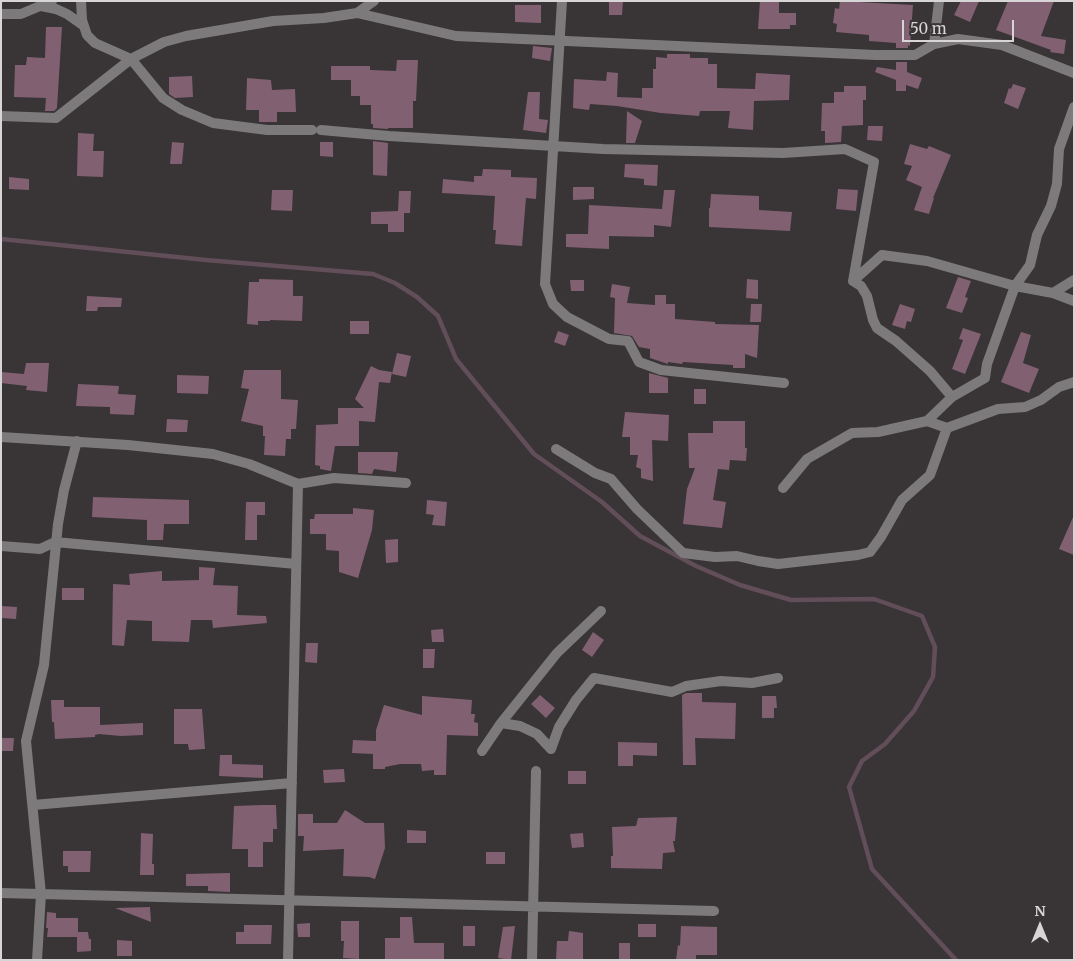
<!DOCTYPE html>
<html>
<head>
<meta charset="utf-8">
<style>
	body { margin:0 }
	#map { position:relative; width:1075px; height:961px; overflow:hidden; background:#393436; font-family:Merriweather,serif }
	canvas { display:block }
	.frame { position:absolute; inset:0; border:2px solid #d8d5d6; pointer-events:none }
	.north { position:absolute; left:1015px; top:901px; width:50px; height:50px; -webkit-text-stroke:4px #393436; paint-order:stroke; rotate:0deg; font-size:14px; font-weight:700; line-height:20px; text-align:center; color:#d8d5d6 }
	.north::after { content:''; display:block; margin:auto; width:18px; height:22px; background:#d8d5d6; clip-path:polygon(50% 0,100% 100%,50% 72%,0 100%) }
	.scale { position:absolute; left:902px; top:20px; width:112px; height:22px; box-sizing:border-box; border:2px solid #d8d5d6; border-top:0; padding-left:6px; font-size:15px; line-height:18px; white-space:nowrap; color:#d8d5d6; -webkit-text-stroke:4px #393436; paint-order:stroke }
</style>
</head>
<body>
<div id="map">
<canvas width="1075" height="961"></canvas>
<div class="frame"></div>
<div class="north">N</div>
<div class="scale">50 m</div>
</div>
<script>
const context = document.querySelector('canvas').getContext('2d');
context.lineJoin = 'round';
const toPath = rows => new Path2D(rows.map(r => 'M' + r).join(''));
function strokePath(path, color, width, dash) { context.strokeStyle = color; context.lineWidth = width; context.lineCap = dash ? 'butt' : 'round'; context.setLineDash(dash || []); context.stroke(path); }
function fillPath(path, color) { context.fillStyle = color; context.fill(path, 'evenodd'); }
strokePath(toPath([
	[1,239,206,260,373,274,395,283,417,297,438,316,456,359,534,454,602,502,640,536,696,566,740,585,791,600,874,599,922,616,935,647,933,677,914,711,885,744,862,761,849,787,872,869,956,960]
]), '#624e59', 4.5);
fillPath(toPath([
	[609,1,623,1,622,15,609,15],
	[760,1,779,1,779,13,796,13,796,25,790,25,790,29,758,29],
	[840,1,913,5,910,46,908,45,908,48,896,48,896,43,869,41,869,35,836,32,837,24,833,23,835,8,839,9],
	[961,1,979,1,970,22,954,15],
	[1008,1,1054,1,1041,36,1066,40,1064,54,1050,52,1051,50,996,30],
	[515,5,541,5,541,23,515,22],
	[46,27,62,27,57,108,54,111,45,111,46,98,14,97,15,65,26,65,27,57,45,58],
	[533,46,552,48,550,61,532,58],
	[667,54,690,54,690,58,708,58,708,64,717,64,717,88,755,89,756,73,790,75,789,100,754,101,753,130,728,128,730,111,700,111,699,116,661,113,617,106,590,104,589,110,573,108,574,79,606,81,607,72,618,73,617,97,642,98,642,88,653,88,653,69,656,69,656,57,667,58],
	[397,60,418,60,416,101,413,101,413,128,388,128,388,129,373,128,373,124,371,124,371,105,360,105,360,96,351,96,351,80,331,80,331,66,370,66,370,70,396,71],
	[896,62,907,62,907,72,922,78,918,89,906,85,906,91,896,91,896,80,875,72,877,67,896,70],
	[192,76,193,97,175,98,169,94,169,77],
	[247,78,271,80,272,90,295,89,296,112,277,112,277,122,259,122,259,110,246,110],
	[1013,84,1026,88,1018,109,1004,103,1009,88,1011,89],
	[844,86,866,86,866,100,863,100,863,125,842,126,841,142,825,143,825,131,821,131,822,103,834,103,834,92,844,92],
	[528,92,540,92,539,119,548,120,546,133,523,130],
	[627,111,642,121,635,143,626,143],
	[868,126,883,126,882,141,867,140],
	[78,133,94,134,93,151,104,151,103,177,77,176],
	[373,141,388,143,387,176,373,175],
	[172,142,184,143,182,164,170,164],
	[320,142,333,142,333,157,320,156],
	[910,144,927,149,929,146,951,155,933,198,934,198,929,214,914,210,922,187,906,180,912,166,904,164],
	[625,164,658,165,657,186,644,185,644,179,624,177],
	[483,169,511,170,511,177,537,178,536,199,526,198,522,246,495,244,496,230,493,230,495,196,442,193,443,179,474,182,474,176,482,176],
	[9,177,29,179,29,190,9,189],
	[573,187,594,187,594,199,573,200],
	[838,189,858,190,856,211,836,209],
	[272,190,293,190,292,211,271,210],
	[664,190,675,190,671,227,654,225,654,237,609,236,609,249,566,247,566,234,588,234,589,205,662,209],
	[399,191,411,191,410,213,404,213,404,232,388,232,388,224,371,224,371,212,398,211],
	[711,194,759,196,759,210,792,212,790,231,709,227,709,208,710,208],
	[958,277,971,281,965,297,968,298,962,313,946,308],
	[259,279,293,280,293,296,303,296,302,321,270,320,270,321,258,321,258,325,247,324,249,282,259,282],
	[747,279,758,280,758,299,746,298],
	[570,280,584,280,584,291,571,291],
	[612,284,630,287,627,303,655,305,655,295,666,295,666,304,675,304,675,319,715,322,715,324,759,325,757,358,745,354,745,368,733,368,733,365,683,362,682,364,668,362,668,364,650,358,650,349,639,347,632,336,614,333,615,298,610,297],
	[87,296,122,298,121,307,98,307,97,311,86,311],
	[751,304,762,304,761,322,750,322],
	[900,304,915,309,911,322,907,321,905,329,892,325],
	[350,321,369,321,369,334,350,334],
	[963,328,981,334,965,374,952,369,963,340,959,339],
	[558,331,569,335,565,346,554,342],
	[1021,332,1031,335,1023,363,1039,369,1029,393,1001,382],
	[397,353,411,356,406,377,392,374],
	[26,363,49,363,47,392,26,390,27,386,1,383,1,372,24,374],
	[371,366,379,370,392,372,390,383,379,382,375,422,359,421,359,446,335,446,331,471,320,469,320,466,315,465,316,425,338,424,338,408,364,408,355,399],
	[244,370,281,370,281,399,298,400,296,429,291,429,291,439,286,439,285,456,264,455,265,436,263,436,263,426,241,421,249,389,241,388],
	[649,373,668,378,668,393,649,393],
	[177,375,209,376,208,394,177,393],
	[78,384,119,386,118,394,136,395,134,415,110,414,110,407,76,406],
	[694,389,706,389,706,404,694,404],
	[625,412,669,415,668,441,652,440,653,481,641,478,641,469,636,467,638,455,630,455,630,437,622,437],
	[167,419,188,420,187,432,166,432],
	[713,421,745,421,745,448,747,448,746,461,730,460,729,470,718,469,713,500,726,502,722,528,683,524,687,489,695,468,689,468,688,433,713,433],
	[358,452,398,452,396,472,374,469,372,474,358,473],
	[93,497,189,500,189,524,164,524,163,540,147,540,147,520,92,517],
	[427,500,447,502,445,526,432,525,434,515,426,514],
	[246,502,265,502,265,515,257,515,257,540,245,540],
	[353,508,374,510,372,530,358,578,339,572,339,551,326,550,326,534,310,534,310,519,314,519,315,514,353,514],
	[1074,515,1074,555,1059,549],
	[398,539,398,562,386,563,385,540],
	[199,567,215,568,213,585,238,586,237,615,266,616,267,623,213,628,212,620,191,620,189,642,152,641,152,621,127,620,124,646,112,645,113,584,130,585,129,574,162,571,162,581,199,580],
	[62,588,84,588,84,600,62,600],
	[1,606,17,607,16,619,1,618],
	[443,629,444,642,432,642,431,630],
	[593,632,604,640,592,657,582,650],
	[306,643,318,643,317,663,305,662],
	[423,649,435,649,434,668,423,668],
	[686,693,702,693,702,702,736,703,735,739,695,738,696,765,683,765,682,695],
	[540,695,555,708,546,718,531,704],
	[422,696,472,700,471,714,475,714,474,722,478,723,478,736,447,735,446,775,434,775,434,770,422,771,421,764,400,764,385,767,385,769,373,769,373,754,352,753,353,740,376,741,376,730,384,705,422,715],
	[762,696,776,696,777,708,774,708,774,718,762,718],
	[51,700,64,700,64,707,100,707,100,725,143,723,143,735,121,736,99,734,95,735,95,737,55,739,54,722,52,722],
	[174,709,202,709,205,749,189,750,188,744,174,744],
	[1,738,14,738,13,751,1,751],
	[618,742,657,743,657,756,633,755,633,766,618,766],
	[220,755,232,755,232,764,263,765,263,778,219,776],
	[344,769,345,782,324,783,323,770],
	[568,771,586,771,586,784,568,784],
	[262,805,276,805,277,829,273,829,273,842,263,842,263,867,248,867,248,849,232,849,234,806],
	[345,810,365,823,384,823,385,848,375,879,369,877,343,876,344,849,303,851,304,836,298,836,298,814,313,814,313,823,337,823],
	[677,817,675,841,673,841,675,852,663,853,662,869,611,868,611,856,613,856,612,827,636,826,638,818],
	[407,830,426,831,426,843,407,843],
	[141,833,153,834,152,864,154,864,154,875,140,875],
	[583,833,584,847,572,848,570,834],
	[63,851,91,851,90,872,68,872,68,866,63,866],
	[486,852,505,852,505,864,486,864],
	[230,873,230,892,208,891,208,886,186,886,186,874],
	[150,907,151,922,115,908],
	[47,912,56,913,56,918,78,918,78,932,88,932,89,939,91,939,91,951,77,952,77,937,47,937,48,928,46,928],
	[400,917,412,917,414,943,444,943,444,960,385,960,385,938,400,938],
	[341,921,359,921,359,959,343,958,344,941,341,941],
	[310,923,310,937,298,937,297,924],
	[638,924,656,924,656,937,638,937],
	[244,925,272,925,271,944,236,944,236,932,244,932],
	[463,926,475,926,475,946,463,946],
	[515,926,511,960,498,958,503,927],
	[681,926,717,927,717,955,696,955,696,960,676,960,678,945,680,946],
	[569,931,583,933,583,960,556,960,557,941,568,941],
	[117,940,132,941,132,956,117,956],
	[619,943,630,943,630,960,619,960]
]), '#816072');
strokePath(toPath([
	[81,1,82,20,87,35,95,43,131,59,163,98,182,110,213,123,267,130,312,130],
	[562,1,545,284,553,304,567,317,609,339,628,341,639,362,661,370,784,383],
	[41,6,56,9,67,14,84,26],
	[357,13,456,36,876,55,915,55,934,44,958,39,1002,45,1074,73],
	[1,14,21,14,52,1],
	[934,44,939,1],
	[1,116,56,118,131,59,164,42,186,36,273,21,324,18,357,13,374,1],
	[321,130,389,136,603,149,783,153,845,149,874,162,853,281,861,286,867,296,873,320,877,328,896,341,930,371,952,397,985,378,987,364,1015,286,1053,293,1074,301],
	[853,281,882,255,927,261,1015,286,1030,265,1037,235,1051,206,1057,184,1059,149,1074,107],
	[1053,293,1074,280],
	[927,421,952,397],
	[1,437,128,445,213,454,249,464,298,484,334,478,406,483],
	[556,449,595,473,611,479,637,509,683,553,715,557,737,556,758,561,778,564,858,555,870,552,881,537,902,500,930,475,947,428,998,409,1025,407,1041,400,1059,387,1074,382],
	[783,488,807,459,852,433,878,432,927,421,947,428],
	[1,546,40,549,55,542,296,564],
	[501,723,520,726,537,734,551,749,559,727,576,700,594,678,672,692,686,686,721,681,752,683,778,678],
	[482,751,501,723,557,653,601,611],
	[33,805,292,783],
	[1,893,714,911],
	[37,960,41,894,26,741,44,665,58,524,64,490,77,441],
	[288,960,298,484],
	[532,960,536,771]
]), '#7c7a7b', 10);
</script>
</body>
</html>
